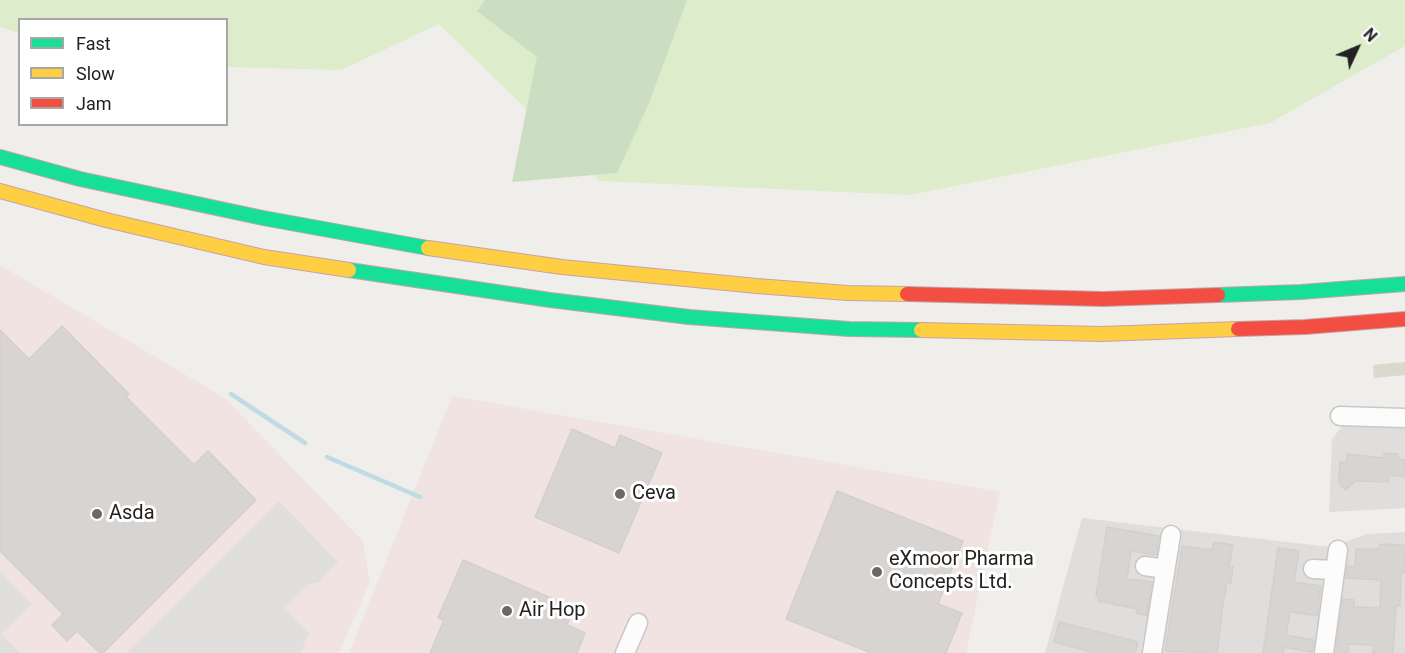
<!DOCTYPE html>
<html>
<head>
<meta charset="utf-8">
<style>
	body { margin:0 }
	#map { position:relative; width:1405px; height:653px; overflow:hidden; background:#f0eeeb; font-family:Roboto,sans-serif }
	canvas { display:block }
	.legend { position:absolute; left:18px; top:18px; width:210px; height:108px; box-sizing:border-box; background:#fff; border:2px solid #a7a7a7; margin:0; padding:8px 10px; list-style:none; font-size:18px; color:#222 }
	.legend li { display:flex; align-items:center; gap:12px; height:30px }
	.legend b { width:30px; border:2px solid #a7a7a7 }
	.north { position:absolute; left:1327px; top:18px; width:60px; height:60px; -webkit-text-stroke:4px #fff; paint-order:stroke; rotate:46deg; font-size:16px; font-weight:700; line-height:24px; text-align:center; color:#222 }
	.north::after { content:''; display:block; margin:auto; width:21px; height:27px; background:#222; clip-path:polygon(50% 0,100% 100%,50% 72%,0 100%) }
</style>
</head>
<body>
<div id="map">
<canvas width="1405" height="653"></canvas>
<ul class="legend">
<li><b style="height:8px;background:#16e098"></b>Fast</li>
<li><b style="height:8px;background:#ffcf43"></b>Slow</li>
<li><b style="height:8px;background:#f24e42"></b>Jam</li>
</ul>
<div class="north">N</div>
</div>
<script>
const context = document.querySelector('canvas').getContext('2d');
context.lineJoin = 'round';
function fillPath(path, color) { context.fillStyle = color; context.fill(path, 'evenodd'); }
const toPath = rows => new Path2D(rows.map(r => 'M' + r).join(''));
function strokePath(path, color, width, dash) { context.strokeStyle = color; context.lineWidth = width; context.lineCap = dash ? 'butt' : 'round'; context.setLineDash(dash || []); context.stroke(path); }
function drawText(font, color, halo, rows, align = 'center') {
  context.font = font + ' Roboto,sans-serif'; context.lineWidth = 6; context.setLineDash([]); context.textBaseline = 'middle'; context.strokeStyle = halo; context.fillStyle = color; for (const [text, x, y, turn = 0] of rows) {
    context.save(); context.translate(x, y); context.rotate((+turn || 0) * Math.PI / 180); context.textAlign = isNaN(turn) ? turn : align; if (halo) context.strokeText(text, 0, 0); context.fillText(text, 0, 0); context.restore();
  }
}
fillPath(toPath([
	[1344,424,1405,426,1405,508,1329,512,1332,439],
	[1082,518,1330,547,1367,534,1405,532,1405,653,1045,653]
]), '#dfdedc');
fillPath(toPath([
	[0,265,225,398,363,541,370,582,339,653,0,653],
	[452,396,1000,492,966,653,349,653]
]), '#f1e3e1');
fillPath(toPath([
	[1405,362,1405,375,1374,378,1373,365]
]), '#d9d9cd');
fillPath(toPath([
	[0,0,1405,0,1405,46,1270,123,910,195,600,181,439,24,341,70,227,67,226,20,20,20,19,33,0,27]
]), '#ddeccb');
fillPath(toPath([
	[485,0,687,0,649,103,617,173,512,182,537,57,477,11]
]), '#cbdec1');
fillPath(toPath([
	[279,501,338,562,318,583,309,584,285,608,310,634,303,642,306,646,299,653,126,653],
	[0,571,32,604,1,634,20,653,0,653]
]), '#e0dfde');
strokePath(toPath([
	[231,394,305,443],
	[327,457,420,497]
]), '#bfdbe3', 4.5);
const building = toPath([
	[62,326,129,394,126,397,194,465,208,451,256,500,103,653,100,653,77,631,67,641,52,625,63,614,0,551,0,330,29,359,62,326],
	[572,429,615,448,620,435,662,453,619,553,535,517,572,429],
	[1384,453,1398,454,1398,459,1405,460,1405,477,1389,475,1388,482,1356,481,1345,490,1339,482,1340,462,1347,462,1347,454,1384,458,1384,453],
	[837,491,963,541,938,604,962,613,946,653,871,653,786,619,837,491],
	[1107,527,1159,536,1156,555,1131,551,1127,579,1152,582,1147,616,1136,613,1137,609,1098,601,1099,597,1096,596,1107,527],
	[1214,542,1233,545,1229,567,1233,567,1231,583,1227,582,1223,604,1217,653,1165,651,1182,546,1212,550,1214,542],
	[1380,544,1405,545,1405,573,1401,573,1400,606,1396,606,1393,653,1373,653,1373,645,1348,644,1348,653,1336,653,1343,599,1354,600,1354,607,1380,608,1381,580,1346,578,1347,566,1355,567,1356,549,1379,549,1380,544],
	[1278,548,1299,551,1294,582,1321,586,1317,616,1290,612,1286,635,1314,640,1312,652,1284,647,1283,653,1263,653,1278,548],
	[463,560,574,608,567,625,585,633,577,653,430,653,444,620,438,618,463,560],
	[1059,622,1138,642,1135,653,1096,653,1054,642,1059,622]
]);
fillPath(building, '#d7d4d2');
strokePath(building, '#d3d0cc', 1.5);
const street = toPath([
	[1340,416,1405,418],
	[1145,566,1165,569],
	[1313,569,1334,570],
	[625,653,638,623],
	[1152,653,1171,535],
	[1324,653,1338,550]
]);
const fast = toPath([
	[0,157,80,179,263,218,428,248],
	[349,270,550,300,689,317,849,329,921,330],
	[1218,295,1301,292,1405,284]
]);
const slow = toPath([
	[0,191,106,220,264,257,349,270],
	[428,248,562,267,757,286,847,293,907,294],
	[921,330,1102,334,1238,329]
]);
const jam = toPath([
	[907,294,1103,299,1218,295],
	[1238,329,1305,327,1405,319]
]);
strokePath(street, '#c9c8c7', 21);
strokePath(fast, '#c5a2ac', 16);
strokePath(slow, '#c5a2ac', 16);
strokePath(jam, '#c5a2ac', 16);
strokePath(street, '#fdfcfc', 18);
strokePath(fast, '#16e098', 14);
strokePath(slow, '#ffcf43', 14);
strokePath(jam, '#f24e42', 14);
for (const [x, y, r, color] of [
	[620,494,6,"#6a6968"],
	[97,514,6,"#6a6968"],
	[877,572,6,"#6a6968"],
	[507,611,6,"#6a6968"]
]) { const dot = new Path2D(); dot.arc(x, y, r, 0, 2 * Math.PI); context.fillStyle = color; context.fill(dot); strokePath(dot, '#fff', 2); }
drawText('20px', '#222', '#fff', [
	["Ceva",632,494],
	["Asda",109,514],
	["eXmoor Pharma",889,560],
	["Concepts Ltd.",889,583],
	["Air Hop",519,611]
], 'left');
</script>
</body>
</html>
